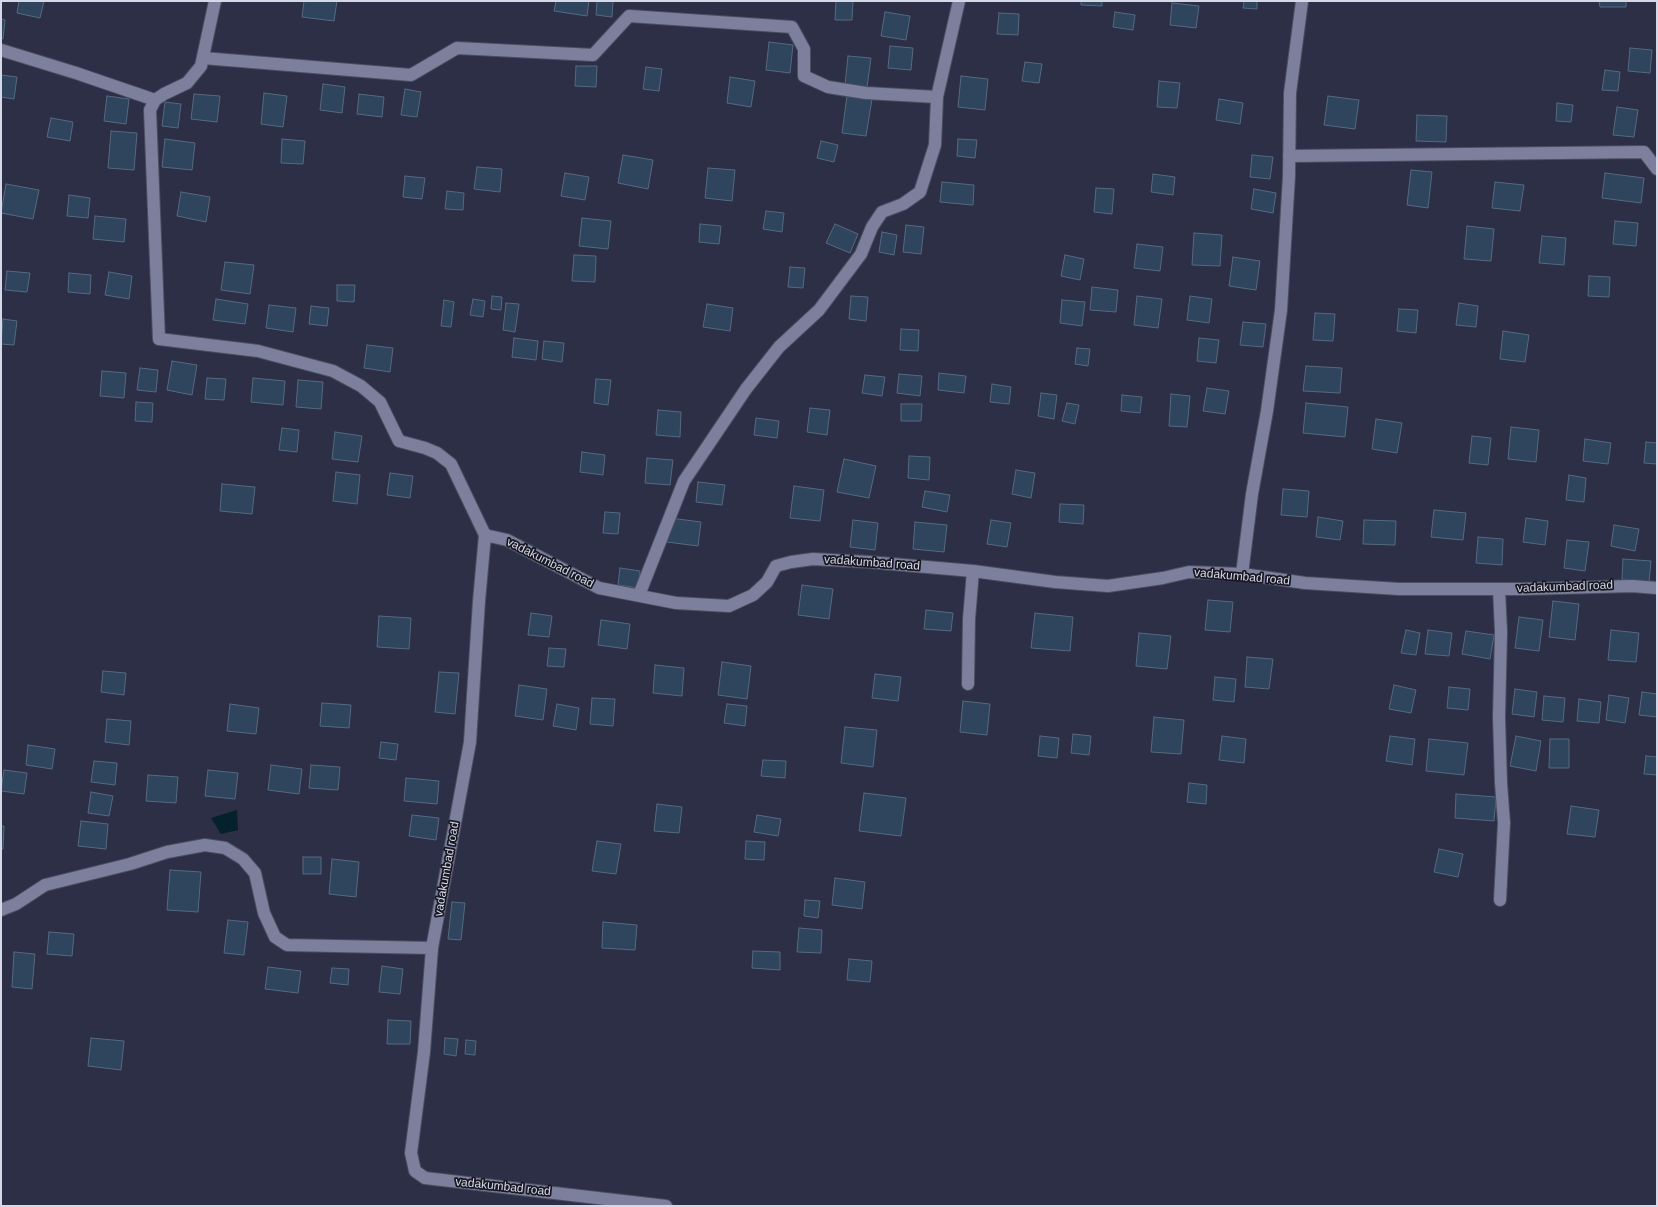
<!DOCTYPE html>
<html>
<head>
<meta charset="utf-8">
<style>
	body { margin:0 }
	#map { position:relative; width:1658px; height:1207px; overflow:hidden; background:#2c2f46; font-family:Helvetica,sans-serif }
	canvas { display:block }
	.frame { position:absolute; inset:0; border:2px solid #d5d8e7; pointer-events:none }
</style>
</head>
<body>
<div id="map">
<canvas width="1658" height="1207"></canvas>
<div class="frame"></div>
</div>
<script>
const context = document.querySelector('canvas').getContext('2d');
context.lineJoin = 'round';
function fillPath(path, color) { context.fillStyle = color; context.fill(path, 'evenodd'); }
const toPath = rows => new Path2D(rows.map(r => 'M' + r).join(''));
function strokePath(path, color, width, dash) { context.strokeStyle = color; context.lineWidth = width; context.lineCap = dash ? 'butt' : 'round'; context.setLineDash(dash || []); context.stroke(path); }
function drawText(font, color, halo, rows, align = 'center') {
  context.font = font + ' Helvetica,sans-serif'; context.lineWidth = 3.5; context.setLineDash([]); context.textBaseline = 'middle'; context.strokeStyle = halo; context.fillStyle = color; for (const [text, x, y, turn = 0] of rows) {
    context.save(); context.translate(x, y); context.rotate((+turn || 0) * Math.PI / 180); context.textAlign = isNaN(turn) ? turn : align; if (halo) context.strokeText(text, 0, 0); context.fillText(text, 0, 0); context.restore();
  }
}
fillPath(toPath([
	[237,810,238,830,221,834,211,818]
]), '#04212c');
const building = toPath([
	[19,1,44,1,40,18,17,13,19,1],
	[304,1,337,1,334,21,302,17,304,1],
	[556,1,589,1,587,16,554,11,556,1],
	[597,1,613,1,612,17,596,15,597,1],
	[836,1,853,1,852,20,835,20,836,1],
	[1081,1,1102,1,1102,6,1081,5,1081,1],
	[1244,1,1257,1,1257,9,1243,8,1244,1],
	[1599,1,1626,1,1626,7,1600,7,1599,1],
	[1172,3,1199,6,1196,28,1170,25,1172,3],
	[885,12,910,16,906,40,881,36,885,12],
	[1115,12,1135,15,1133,30,1113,27,1115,12],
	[999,13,1019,14,1018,35,997,34,999,13],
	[1,19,5,20,3,39,1,38,1,19],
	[769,42,793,45,790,73,766,70,769,42],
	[890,46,913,48,911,70,888,68,890,46],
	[1630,48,1652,50,1650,73,1628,71,1630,48],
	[848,56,871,58,867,87,845,85,848,56],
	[1025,62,1042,64,1039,83,1022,81,1025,62],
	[576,66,597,66,596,87,575,86,576,66],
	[646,67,662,69,659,91,643,89,646,67],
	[1605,70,1620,72,1618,91,1602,90,1605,70],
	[1,75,17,77,14,99,1,97,1,75],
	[961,76,988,79,985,110,958,107,961,76],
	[730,77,755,81,751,107,727,103,730,77],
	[1159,81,1180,83,1177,108,1157,107,1159,81],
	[323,84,345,87,342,113,320,110,323,84],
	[405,89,421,92,417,117,401,115,405,89],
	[264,93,287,96,283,127,261,124,264,93],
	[194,94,220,96,217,122,191,119,194,94],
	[359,94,384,97,382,117,357,114,359,94],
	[107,96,129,99,126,124,104,121,107,96],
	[847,96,872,99,866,136,842,133,847,96],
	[1328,96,1359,100,1355,129,1324,125,1328,96],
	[1219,99,1243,103,1240,124,1216,120,1219,99],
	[165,102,181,104,178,128,162,126,165,102],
	[1557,103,1573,105,1571,122,1556,121,1557,103],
	[1617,107,1638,110,1634,137,1613,135,1617,107],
	[1417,115,1447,116,1446,142,1416,141,1417,115],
	[51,118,73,122,70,141,47,137,51,118],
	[111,131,137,133,134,170,108,168,111,131],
	[165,139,195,143,192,170,162,167,165,139],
	[282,139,305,141,303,164,281,163,282,139],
	[958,139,977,140,975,158,957,156,958,139],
	[821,141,838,145,834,162,817,158,821,141],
	[623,155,653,160,648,189,618,183,623,155],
	[1252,155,1273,157,1270,179,1250,177,1252,155],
	[477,167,502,169,500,192,474,189,477,167],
	[708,168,735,170,732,201,705,198,708,168],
	[1411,170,1432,172,1428,208,1407,205,1411,170],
	[565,173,589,177,585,200,561,196,565,173],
	[1605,173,1644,178,1641,203,1602,198,1605,173],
	[1153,174,1175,177,1173,195,1151,192,1153,174],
	[405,176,425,178,422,199,403,197,405,176],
	[942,182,974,185,973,205,940,202,942,182],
	[1495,182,1524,185,1520,211,1492,208,1495,182],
	[6,184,39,190,33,219,1,213,6,184],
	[1096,188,1114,189,1112,214,1094,212,1096,188],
	[1254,189,1276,193,1273,213,1251,209,1254,189],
	[447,191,464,193,463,210,445,209,447,191],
	[181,192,210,197,206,222,177,216,181,192],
	[69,195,90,198,88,218,67,216,69,195],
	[766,211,784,213,782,232,763,229,766,211],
	[95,216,126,219,124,242,93,239,95,216],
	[582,218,611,221,608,249,579,246,582,218],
	[1615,221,1638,223,1636,246,1613,244,1615,221],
	[700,224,721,226,719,244,699,242,700,224],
	[835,224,858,234,850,253,826,243,835,224],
	[906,225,924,227,921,254,903,252,906,225],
	[1467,226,1494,229,1491,261,1464,259,1467,226],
	[882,232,897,235,894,255,879,252,882,232],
	[1194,233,1222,235,1220,266,1192,265,1194,233],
	[1542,236,1566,238,1564,265,1539,263,1542,236],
	[1137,244,1163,247,1160,271,1134,268,1137,244],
	[574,255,596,256,595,282,572,281,574,255],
	[1065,255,1084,259,1080,280,1061,276,1065,255],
	[1233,257,1260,261,1256,290,1229,286,1233,257],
	[225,262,254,265,250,294,221,290,225,262],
	[790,267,805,268,803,288,788,287,790,267],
	[7,271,30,273,27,292,5,290,7,271],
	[109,272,132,276,129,299,105,295,109,272],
	[69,273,91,275,90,294,68,292,69,273],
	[1589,276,1610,277,1609,297,1588,296,1589,276],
	[337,285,355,285,354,302,337,301,337,285],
	[1092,287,1118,290,1116,312,1090,310,1092,287],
	[492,296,502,297,501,310,491,309,492,296],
	[851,296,868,297,866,321,849,319,851,296],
	[1137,296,1162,299,1158,328,1134,325,1137,296],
	[1190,296,1212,299,1209,323,1187,320,1190,296],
	[216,299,248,304,245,324,213,320,216,299],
	[473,299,485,301,483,317,470,315,473,299],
	[444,300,454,302,451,327,441,326,444,300],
	[1062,300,1085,302,1082,326,1060,323,1062,300],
	[506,303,519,304,515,332,503,330,506,303],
	[1459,303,1478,306,1476,327,1456,325,1459,303],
	[707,304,733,308,730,331,703,327,707,304],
	[269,305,296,308,293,332,266,328,269,305],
	[311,306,329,308,327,326,309,324,311,306],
	[1399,309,1418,310,1416,333,1397,331,1399,309],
	[1315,313,1335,314,1333,341,1313,340,1315,313],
	[3,319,17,321,14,345,1,344,3,319],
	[1243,322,1266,324,1263,347,1240,345,1243,322],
	[901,329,919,330,918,351,900,350,901,329],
	[1503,331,1529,335,1525,362,1500,359,1503,331],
	[514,338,538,341,536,360,512,357,514,338],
	[1199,338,1219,340,1216,363,1197,361,1199,338],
	[544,341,564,343,562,362,542,359,544,341],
	[367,345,393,348,390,372,364,368,367,345],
	[1077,348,1090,349,1088,366,1075,364,1077,348],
	[172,361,197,365,192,395,167,390,172,361],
	[1306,366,1342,368,1340,393,1303,391,1306,366],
	[140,368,158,370,156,392,137,390,140,368],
	[102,371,126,373,124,398,100,396,102,371],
	[939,373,966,376,964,393,938,390,939,373],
	[899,374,922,376,920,396,897,393,899,374],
	[865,375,885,377,882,396,862,393,865,375],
	[207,378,226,379,224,400,205,399,207,378],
	[253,378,285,381,283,405,251,402,253,378],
	[596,379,611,380,608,405,594,403,596,379],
	[298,380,323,382,321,409,296,407,298,380],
	[992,384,1011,387,1009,404,990,402,992,384],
	[1207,388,1229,391,1225,414,1203,411,1207,388],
	[1041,393,1057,395,1054,419,1038,416,1041,393],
	[1171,394,1190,396,1187,427,1169,426,1171,394],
	[1122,395,1142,397,1140,413,1121,411,1122,395],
	[136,402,153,403,152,422,135,421,136,402],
	[1067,403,1079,405,1075,424,1062,421,1067,403],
	[1306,403,1348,407,1345,437,1303,433,1306,403],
	[901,404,922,404,921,421,901,421,901,404],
	[810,408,830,410,827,435,807,432,810,408],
	[658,410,681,412,680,437,656,435,658,410],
	[756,418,779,421,777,438,754,435,756,418],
	[1376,419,1402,423,1397,453,1372,449,1376,419],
	[1511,427,1539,430,1536,462,1508,459,1511,427],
	[282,428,299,430,297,452,279,450,282,428],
	[335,432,362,436,358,462,332,459,335,432],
	[1472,436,1491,438,1488,465,1469,463,1472,436],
	[1585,439,1611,443,1608,464,1583,461,1585,439],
	[1646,442,1657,443,1657,464,1644,463,1646,442],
	[582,452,605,455,603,475,580,472,582,452],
	[909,456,930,457,929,480,908,478,909,456],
	[647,458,673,460,670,485,645,483,647,458],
	[844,459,876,466,869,498,837,492,844,459],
	[1016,470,1035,473,1031,498,1012,494,1016,470],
	[336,472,360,475,357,504,333,501,336,472],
	[390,473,413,476,410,498,387,495,390,473],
	[1569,475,1586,478,1584,502,1566,500,1569,475],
	[698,482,725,485,722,505,696,502,698,482],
	[222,484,255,487,252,514,220,511,222,484],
	[794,486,824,490,820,521,790,518,794,486],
	[1283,489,1309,491,1307,517,1281,515,1283,489],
	[925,491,950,495,947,512,922,507,925,491],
	[1060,504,1084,505,1083,524,1059,522,1060,504],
	[1434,510,1466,513,1463,540,1431,537,1434,510],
	[605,512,620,513,618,534,603,533,605,512],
	[1318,517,1343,521,1340,540,1316,537,1318,517],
	[670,518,701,522,698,546,667,542,670,518],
	[1526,518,1548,521,1545,545,1523,542,1526,518],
	[853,520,878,523,875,550,850,547,853,520],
	[991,520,1011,523,1007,547,987,544,991,520],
	[1364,520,1396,521,1395,545,1363,544,1364,520],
	[915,522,947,525,944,552,913,549,915,522],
	[1614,525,1639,529,1635,551,1611,546,1614,525],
	[1478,537,1503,539,1502,565,1476,563,1478,537],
	[1567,540,1589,542,1585,571,1564,568,1567,540],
	[1623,559,1651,561,1649,582,1622,579,1623,559],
	[620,568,640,571,638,588,618,585,620,568],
	[802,585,833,589,829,619,798,615,802,585],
	[1208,600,1233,602,1230,632,1205,630,1208,600],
	[1553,601,1579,604,1575,640,1549,637,1553,601],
	[926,610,953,613,951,631,924,629,926,610],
	[531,613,552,616,549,637,528,635,531,613],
	[1035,613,1073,617,1070,651,1031,648,1035,613],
	[379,616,411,618,409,649,377,647,379,616],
	[1519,617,1543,620,1539,651,1515,648,1519,617],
	[601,620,630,624,627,649,598,645,601,620],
	[1406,630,1420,633,1416,655,1401,653,1406,630],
	[1428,630,1452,633,1449,656,1425,654,1428,630],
	[1611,630,1639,633,1636,662,1608,660,1611,630],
	[1466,631,1494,635,1490,659,1462,654,1466,631],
	[1139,633,1171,636,1167,669,1136,666,1139,633],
	[549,648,566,649,564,667,547,666,549,648],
	[1247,657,1273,659,1269,689,1245,687,1247,657],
	[722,662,751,666,747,699,718,695,722,662],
	[655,665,684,668,682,696,653,693,655,665],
	[103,671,126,673,124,695,101,692,103,671],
	[439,672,459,673,455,714,435,712,439,672],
	[875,674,901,677,898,701,872,698,875,674],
	[1215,677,1236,679,1234,702,1213,700,1215,677],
	[519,685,547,689,543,720,515,716,519,685],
	[1394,685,1416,690,1411,713,1389,709,1394,685],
	[1449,687,1470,689,1468,710,1447,708,1449,687],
	[1515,689,1537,692,1534,717,1512,714,1515,689],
	[1642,692,1657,694,1657,717,1639,715,1642,692],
	[1609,695,1629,698,1625,723,1606,720,1609,695],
	[1544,696,1565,698,1563,722,1542,720,1544,696],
	[592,698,615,699,613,726,590,724,592,698],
	[1579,699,1601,702,1599,723,1577,721,1579,699],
	[963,701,990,704,987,735,960,732,963,701],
	[322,703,351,705,349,728,320,726,322,703],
	[230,704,259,708,256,734,227,731,230,704],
	[557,704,579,708,576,730,553,726,557,704],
	[727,704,747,706,745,726,724,723,727,704],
	[1154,717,1184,720,1181,754,1151,752,1154,717],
	[107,719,131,721,129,745,105,742,107,719],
	[845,727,877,730,873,767,841,763,845,727],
	[1073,734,1091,736,1089,755,1071,753,1073,734],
	[1040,736,1059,738,1057,758,1038,756,1040,736],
	[1222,736,1246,739,1244,763,1219,760,1222,736],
	[1390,736,1415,739,1412,765,1386,761,1390,736],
	[1516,736,1541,741,1536,771,1510,766,1516,736],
	[1429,739,1468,743,1464,775,1426,771,1429,739],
	[1550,739,1569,739,1569,768,1549,768,1550,739],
	[381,742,398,744,396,760,379,758,381,742],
	[28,745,55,749,52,769,26,765,28,745],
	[1646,756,1657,757,1657,775,1644,774,1646,756],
	[763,760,786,761,785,778,761,776,763,760],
	[94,761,117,763,115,785,91,782,94,761],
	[271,765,302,769,299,794,268,790,271,765],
	[311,765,340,767,338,790,309,788,311,765],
	[4,770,27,773,24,794,1,791,4,770],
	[208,770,238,773,235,799,205,796,208,770],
	[148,775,178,777,176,803,146,801,148,775],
	[406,778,439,781,437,804,404,801,406,778],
	[1189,783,1207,785,1206,804,1187,802,1189,783],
	[91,792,113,796,109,816,88,813,91,792],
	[864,793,906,798,901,836,859,831,864,793],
	[1456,794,1496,797,1494,821,1455,818,1456,794],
	[657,804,682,807,679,833,654,831,657,804],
	[1571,806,1599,810,1595,837,1567,834,1571,806],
	[412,815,439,818,436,840,409,836,412,815],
	[757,815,781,819,778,836,754,832,757,815],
	[81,821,108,824,106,849,78,846,81,821],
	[1,826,4,826,3,849,1,849,1,826],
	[597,841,621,844,616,874,592,871,597,841],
	[746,841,765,842,764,860,745,859,746,841],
	[1439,849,1463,854,1458,877,1434,872,1439,849],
	[303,857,321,857,321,874,303,874,303,857],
	[332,859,359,862,356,897,329,894,332,859],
	[170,870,201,872,198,912,167,910,170,870],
	[835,878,865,882,862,909,832,905,835,878],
	[805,900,820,901,818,918,804,916,805,900],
	[452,902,465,903,461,940,448,939,452,902],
	[228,920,248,922,244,955,224,953,228,920],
	[603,922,637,925,635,950,602,948,603,922],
	[799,928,822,930,821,953,797,952,799,928],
	[49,932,74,934,72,956,47,954,49,932],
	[753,951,780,952,780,970,752,968,753,951],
	[14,952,35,954,32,989,12,987,14,952],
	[849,959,872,961,870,982,847,980,849,959],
	[382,966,403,969,400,994,379,992,382,966],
	[268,967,301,971,298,993,265,989,268,967],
	[332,968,349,969,348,985,330,983,332,968],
	[388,1020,411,1021,410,1044,387,1044,388,1020],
	[91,1038,124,1041,121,1070,88,1066,91,1038],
	[445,1038,458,1039,456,1056,444,1054,445,1038],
	[466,1040,476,1041,475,1055,465,1054,466,1040]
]);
fillPath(building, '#2f455d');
strokePath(building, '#56697f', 1);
const minor = toPath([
	[215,1,201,66,187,83,164,94,155,100,150,110,159,339,258,351,333,371,361,386,380,402,399,441,425,448,437,453,451,464,485,535],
	[1,50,76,73,155,100],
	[203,58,411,75,457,48,593,55,629,16,792,27,804,49,804,76,828,87,866,93,937,97],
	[1289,156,1644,152,1657,169],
	[1242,574,1252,494,1267,411,1281,310,1289,176,1290,93,1302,1],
	[1499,589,1501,632,1499,717,1501,783,1504,823,1500,900],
	[639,595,684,481,746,389,779,347,819,310,861,254,872,227,882,212,903,204,920,192,935,145,937,97,959,1],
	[968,684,969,619,973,571],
	[1,910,16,904,45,885,130,864,167,852,205,845,225,848,243,859,255,873,264,913,275,937,287,945,432,948],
	[666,1206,425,1178,415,1171,411,1153,424,1052,432,948,470,742,479,601,485,535,507,540,599,588,676,603,729,606,753,595,767,582,776,566,791,562,813,559,869,562,973,571,1055,582,1108,586,1163,578,1189,572,1242,574,1305,583,1399,589,1523,589,1632,586,1657,588]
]);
strokePath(minor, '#4b4d60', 14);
strokePath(minor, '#7d809c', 12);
drawText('12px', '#d5d8e7', '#171823', [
	["vadakumbad road",550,563,27],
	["vadakumbad road",872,563,4],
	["vadakumbad road",1242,577,5],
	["vadakumbad road",1565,587,-2],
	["vadakumbad road",447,869,-80],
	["vadakumbad road",503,1187,6]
]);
</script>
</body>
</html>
